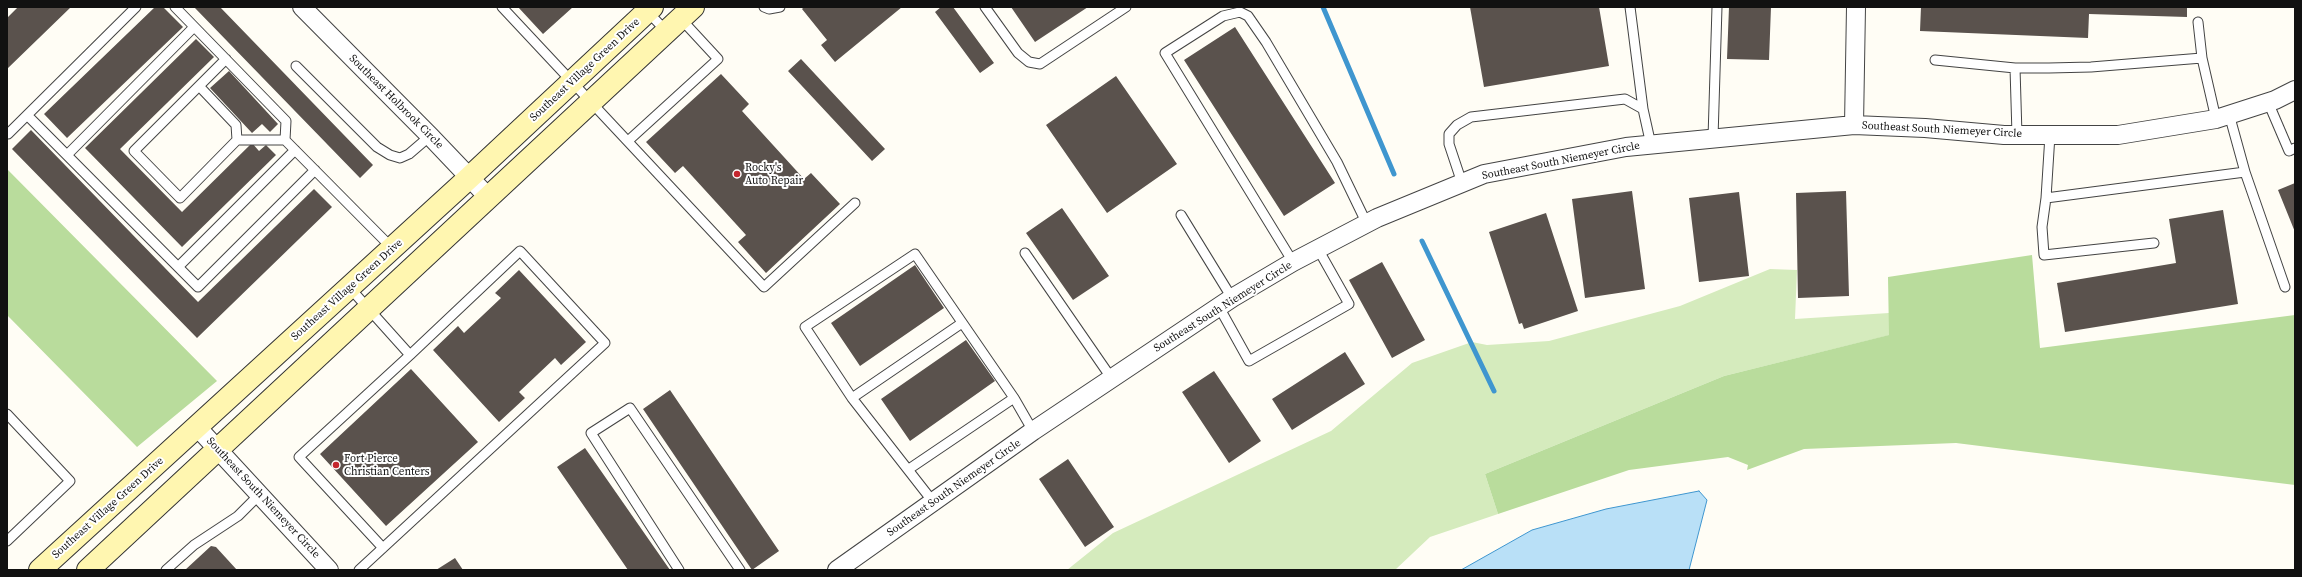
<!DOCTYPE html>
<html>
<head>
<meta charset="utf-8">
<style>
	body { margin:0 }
	#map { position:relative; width:2302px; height:577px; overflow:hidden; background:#fffdf5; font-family:"Source Serif 4",serif }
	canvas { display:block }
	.frame { position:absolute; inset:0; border:8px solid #111; pointer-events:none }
</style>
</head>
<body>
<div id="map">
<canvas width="2302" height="577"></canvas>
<div class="frame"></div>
</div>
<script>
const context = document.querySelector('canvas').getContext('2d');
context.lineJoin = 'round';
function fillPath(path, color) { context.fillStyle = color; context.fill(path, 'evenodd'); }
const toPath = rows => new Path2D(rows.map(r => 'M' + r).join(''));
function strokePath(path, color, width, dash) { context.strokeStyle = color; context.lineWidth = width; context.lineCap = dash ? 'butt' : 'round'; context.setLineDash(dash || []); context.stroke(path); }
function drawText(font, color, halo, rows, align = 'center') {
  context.font = font + ' "Source Serif 4",serif'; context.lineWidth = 4; context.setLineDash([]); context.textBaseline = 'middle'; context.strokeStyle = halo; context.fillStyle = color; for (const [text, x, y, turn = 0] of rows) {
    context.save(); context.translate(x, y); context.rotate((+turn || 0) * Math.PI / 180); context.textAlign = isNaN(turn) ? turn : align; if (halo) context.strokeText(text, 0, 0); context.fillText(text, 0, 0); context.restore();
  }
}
fillPath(toPath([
	[1770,269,1797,270,1795,319,1889,313,1890,335,1724,376,1485,474,1498,514,1430,537,1395,570,1067,570,1113,533,1331,431,1412,363,1472,342,1487,345,1549,341,1680,306]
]), '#d5ebbd');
fillPath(toPath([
	[7,169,217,381,137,447,7,315],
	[2032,255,2040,348,2295,315,2295,485,1956,443,1804,449,1747,470,1748,465,1728,457,1629,470,1498,514,1485,474,1724,376,1889,335,1888,277]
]), '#b9dc9c');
const water = toPath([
	[1699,491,1707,500,1689,570,1461,570,1532,530,1606,509,1699,491]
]);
fillPath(water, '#b9e0f7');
strokePath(water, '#3f96cf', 1);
strokePath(toPath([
	[1323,7,1394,174],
	[1422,241,1494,391]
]), '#3f96cf', 5);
fillPath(toPath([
	[18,7,71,7,7,69,7,18],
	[155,7,163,7,183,27,67,138,44,114],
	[194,7,220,7,373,165,360,178],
	[518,7,573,7,543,34],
	[804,7,902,7,835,62,821,45,827,40,802,9],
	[941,7,953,7,994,63,980,73,935,12],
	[1011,7,1088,7,1035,42],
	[1470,7,1599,7,1609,66,1484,87],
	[1729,7,1771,7,1769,60,1727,59],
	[1921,7,2187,7,2187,17,2089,14,2088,38,1920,31],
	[1235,27,1335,183,1284,216,1184,60],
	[196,39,214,57,120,149,182,212,252,143,259,151,266,145,276,155,182,247,85,148],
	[801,59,885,149,872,161,788,71],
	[229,71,278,124,270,132,262,124,252,133,210,88],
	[721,74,749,104,742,111,804,179,811,173,840,204,766,273,738,242,746,235,683,166,675,173,646,142],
	[1116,76,1177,164,1107,213,1046,125],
	[31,130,198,302,314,189,332,207,197,338,12,149],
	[2295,183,2295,232,2278,190],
	[1632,191,1645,289,1585,298,1572,199],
	[1846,191,1849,296,1798,298,1796,193],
	[1739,192,1749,276,1699,282,1689,198],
	[1062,208,1109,276,1073,300,1026,233],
	[2223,210,2238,304,2065,332,2057,283,2176,263,2169,219],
	[1546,213,1578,311,1524,329,1522,323,1519,324,1489,232],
	[1382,262,1425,340,1392,358,1349,280],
	[915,265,944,308,860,366,831,323],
	[519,270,586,342,561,365,555,358,519,392,525,398,499,422,433,350,458,326,464,333,501,298,495,293],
	[966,340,995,381,910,441,881,399],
	[1345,352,1365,384,1292,430,1272,399],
	[411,369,478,442,386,526,320,454],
	[1214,371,1261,441,1229,463,1182,392],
	[670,390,779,551,752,570,643,409],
	[585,448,670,570,628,570,557,467],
	[1068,459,1114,527,1085,547,1039,479],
	[211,546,216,547,237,570,185,570],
	[455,558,463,570,436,570]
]), '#5a524d');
const lane = toPath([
	[175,7,286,121,285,140],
	[502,7,764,287,855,203],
	[764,7,769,9,780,7],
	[985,7,1018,53,1029,62,1040,64,1126,7],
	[1630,7,1643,109],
	[647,11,666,31],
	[2198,22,2202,58],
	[1935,60,2015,68,2049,68,2091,67,2202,58,2216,119],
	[296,66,377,147,390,155,400,158,409,154,430,136],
	[2015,68,2017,135],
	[199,86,236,125,237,140,180,198,134,151,226,59],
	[2268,102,2289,151,2295,148],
	[27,115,198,287,315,170],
	[8,134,136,7],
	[2050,135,2046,198,2245,172,2229,114],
	[1713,138,1717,7],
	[237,140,285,140,392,248],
	[628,141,718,59,681,19],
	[67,155,194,27],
	[2245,172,2285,287],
	[1462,183,1449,144,1449,134,1457,125,1471,117,1625,99,1643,109,1651,145],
	[2046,198,2042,227,2044,255,2154,243],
	[1181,215,1232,298],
	[1025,253,1112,379],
	[1293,262,1165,53,1223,16,1240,12,1248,16,1266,42,1337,162,1367,224],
	[178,267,295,150],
	[349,287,410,355,520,251,605,343,359,570],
	[1219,307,1249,361,1349,304,1318,249],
	[852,398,962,323],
	[7,414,70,481,7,541],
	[909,469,1014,398],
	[934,503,852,398,805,327,915,254,1014,398,1033,431],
	[383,548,299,457,410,355],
	[166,570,194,545,238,516,260,494],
	[679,570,591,433,630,408,740,570]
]);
const street = toPath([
	[302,7,430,136,489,198],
	[1854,125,1856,7],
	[197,427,329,570],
	[837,570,1033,431,1232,298,1293,262,1377,218,1484,174,1626,147,1854,125,1925,128,2004,135,2118,135,2216,119,2275,100,2295,90]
]);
const secondary = toPath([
	[40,570,470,177,652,7],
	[88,570,693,7]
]);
strokePath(lane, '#444', 11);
strokePath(street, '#444', 20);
strokePath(secondary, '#333', 24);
strokePath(lane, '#fff', 9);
strokePath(street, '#fff', 18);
strokePath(secondary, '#fff6b0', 22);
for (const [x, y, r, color] of [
	[737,174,4,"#c4262e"],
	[336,465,4,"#c4262e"]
]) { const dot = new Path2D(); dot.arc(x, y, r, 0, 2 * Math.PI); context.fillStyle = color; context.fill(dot); strokePath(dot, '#fff', 1.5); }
drawText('11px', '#111', '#fff', [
	["Southeast Village Green Drive",585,70,-43],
	["Southeast Holbrook Circle",396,102,45],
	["Southeast South Niemeyer Circle",1942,130,3],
	["Southeast South Niemeyer Circle",1561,161,-11],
	["Southeast Village Green Drive",347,290,-42],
	["Southeast South Niemeyer Circle",1223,307,-32],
	["Southeast South Niemeyer Circle",954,488,-35],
	["Southeast South Niemeyer Circle",263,498,47],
	["Southeast Village Green Drive",108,508,-42]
]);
drawText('11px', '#111', '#fff', [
	["Rocky's",745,168],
	["Auto Repair",745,181],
	["Fort Pierce",344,459],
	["Christian Centers",344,472]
], 'left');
</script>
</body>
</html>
